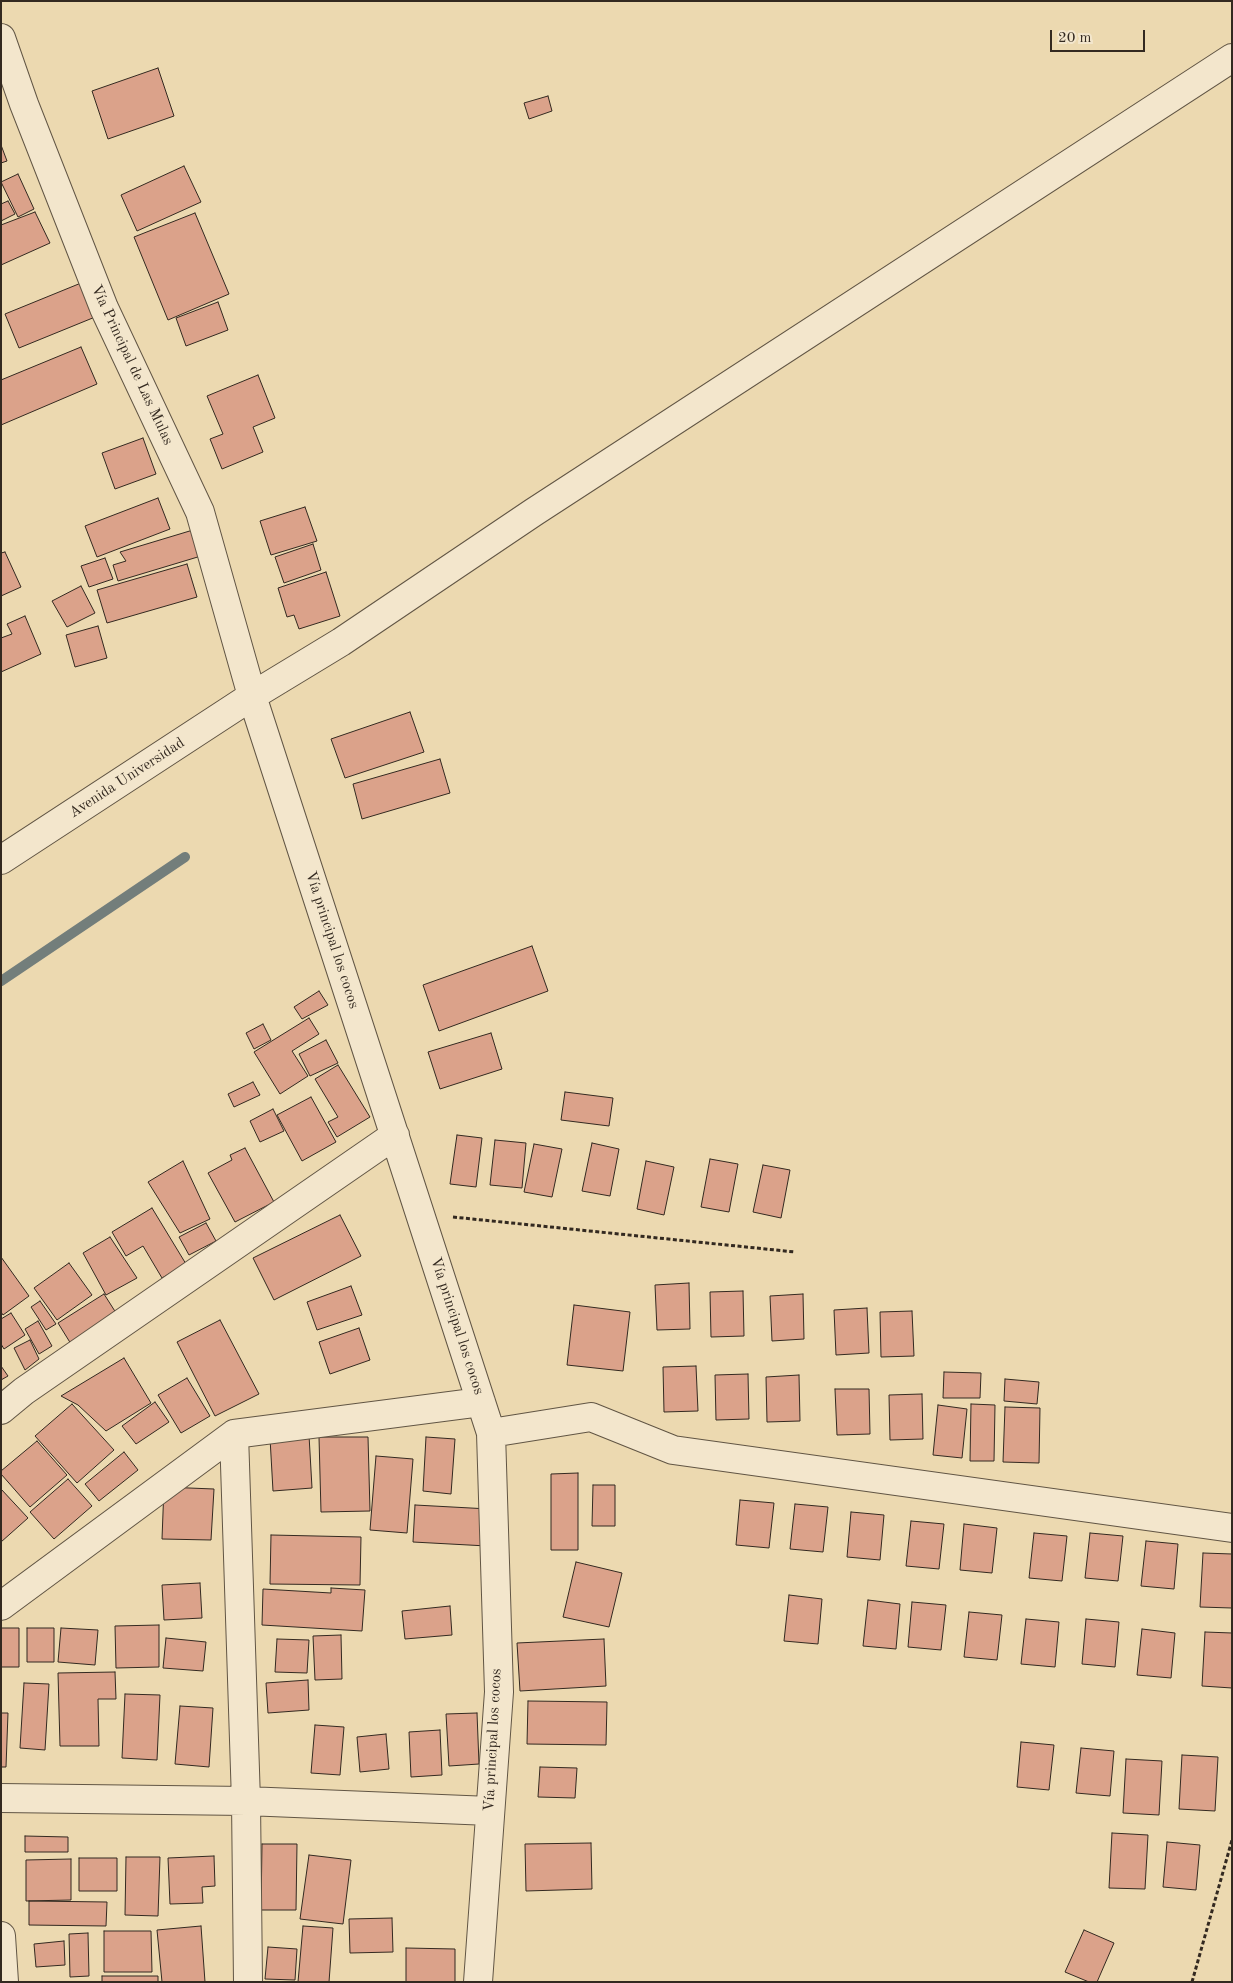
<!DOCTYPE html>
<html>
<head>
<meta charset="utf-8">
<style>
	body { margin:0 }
	#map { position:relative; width:1233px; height:1983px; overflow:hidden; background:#ecd9b0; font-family:"Old Standard TT",serif }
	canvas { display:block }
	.frame { position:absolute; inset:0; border:2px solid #332920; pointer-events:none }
	.scale { position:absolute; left:1050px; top:30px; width:95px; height:22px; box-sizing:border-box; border:2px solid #332920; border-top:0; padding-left:6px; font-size:15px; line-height:18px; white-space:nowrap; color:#332920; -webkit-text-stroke:4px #f3e6cc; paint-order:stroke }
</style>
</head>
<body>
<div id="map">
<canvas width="1233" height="1983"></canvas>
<div class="frame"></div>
<div class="scale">20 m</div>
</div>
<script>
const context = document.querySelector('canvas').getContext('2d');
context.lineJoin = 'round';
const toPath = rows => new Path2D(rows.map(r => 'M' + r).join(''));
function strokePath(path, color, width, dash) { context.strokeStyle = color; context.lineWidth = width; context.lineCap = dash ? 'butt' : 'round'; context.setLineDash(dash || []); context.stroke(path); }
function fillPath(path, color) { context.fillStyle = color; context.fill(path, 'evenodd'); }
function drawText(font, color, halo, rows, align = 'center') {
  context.font = font + ' "Old Standard TT",serif'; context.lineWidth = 4; context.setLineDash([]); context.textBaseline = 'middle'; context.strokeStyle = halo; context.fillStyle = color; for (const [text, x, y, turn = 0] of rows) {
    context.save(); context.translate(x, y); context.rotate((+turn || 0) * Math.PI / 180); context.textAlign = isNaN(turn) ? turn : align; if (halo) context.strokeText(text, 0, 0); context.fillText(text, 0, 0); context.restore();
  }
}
strokePath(toPath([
	[1,981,185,857]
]), '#737e7b', 10);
const building = toPath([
	[158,68,174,116,108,139,92,91,158,68],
	[548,96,552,111,529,119,524,103,548,96],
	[1,145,7,161,1,163,1,145],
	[184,166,201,202,137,231,121,195,184,166],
	[18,174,34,209,18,217,1,182,18,174],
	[8,201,15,214,1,221,1,204,8,201],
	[35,212,50,243,1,265,1,225,35,212],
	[195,213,229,294,168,320,134,237,195,213],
	[86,281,100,315,19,348,5,314,86,281],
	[218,302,228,330,186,346,176,318,218,302],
	[81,347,97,384,1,425,1,380,81,347],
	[258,375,275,418,253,427,263,452,222,469,210,439,223,434,207,396,258,375],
	[143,438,156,474,115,489,102,453,143,438],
	[158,498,170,529,97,557,85,526,158,498],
	[305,507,317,541,271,555,260,521,305,507],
	[193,530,201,556,118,581,113,565,126,561,120,552,193,530],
	[313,544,321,570,284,583,275,557,313,544],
	[5,552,21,587,1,596,1,553,5,552],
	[105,558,113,579,89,587,81,566,105,558],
	[187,564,197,597,107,623,97,590,187,564],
	[326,572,340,616,299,629,294,615,287,617,278,588,326,572],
	[81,586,95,613,67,627,52,601,81,586],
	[25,616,41,654,1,672,1,638,12,634,7,624,25,616],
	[98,626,107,658,75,667,66,635,98,626],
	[410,712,424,752,345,778,331,739,410,712],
	[440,759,450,793,362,819,353,784,440,759],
	[532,946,548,991,439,1031,423,985,532,946],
	[319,991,328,1005,302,1019,294,1007,319,991],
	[309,1018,319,1034,292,1051,308,1076,280,1094,254,1052,309,1018],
	[263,1024,271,1040,254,1049,246,1033,263,1024],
	[491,1033,502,1069,440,1089,428,1052,491,1033],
	[326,1040,338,1063,310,1076,299,1054,326,1040],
	[338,1065,370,1117,337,1137,328,1122,338,1117,315,1079,338,1065],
	[253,1082,260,1095,234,1107,228,1094,253,1082],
	[565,1092,613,1098,609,1126,561,1120,565,1092],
	[311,1097,336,1142,302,1161,277,1115,311,1097],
	[273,1109,284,1131,260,1142,250,1121,273,1109],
	[457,1135,482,1138,476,1187,450,1184,457,1135],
	[495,1140,526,1143,522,1188,490,1185,495,1140],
	[592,1143,619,1149,610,1196,582,1191,592,1143],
	[534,1144,562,1149,552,1197,524,1192,534,1144],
	[245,1148,274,1202,235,1222,208,1173,232,1160,230,1155,245,1148],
	[710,1159,738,1164,729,1212,701,1207,710,1159],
	[183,1161,210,1219,180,1233,148,1182,183,1161],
	[646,1161,674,1167,664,1215,637,1209,646,1161],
	[763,1165,790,1170,781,1218,753,1212,763,1165],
	[152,1208,186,1264,162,1278,143,1246,126,1256,112,1232,152,1208],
	[340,1215,361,1256,274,1300,253,1258,340,1215],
	[206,1223,216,1241,189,1255,179,1237,206,1223],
	[110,1237,137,1278,106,1295,83,1253,110,1237],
	[1,1257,29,1296,3,1315,1,1312,1,1257],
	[69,1263,92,1295,57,1320,34,1288,69,1263],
	[689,1283,690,1329,657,1330,655,1285,689,1283],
	[351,1286,362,1315,317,1330,307,1302,351,1286],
	[743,1291,744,1336,711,1337,710,1292,743,1291],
	[104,1294,118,1316,71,1344,58,1323,104,1294],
	[803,1294,804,1339,772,1341,770,1296,803,1294],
	[40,1301,56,1324,46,1330,31,1307,40,1301],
	[574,1305,630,1312,623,1371,567,1365,574,1305],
	[867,1308,869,1353,836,1355,834,1310,867,1308],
	[912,1311,914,1356,881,1357,880,1312,912,1311],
	[11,1313,25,1335,4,1349,1,1344,1,1319,11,1313],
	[220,1320,259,1394,215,1416,177,1342,220,1320],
	[38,1321,52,1346,39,1354,25,1329,38,1321],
	[359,1328,370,1360,330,1374,319,1342,359,1328],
	[30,1340,39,1359,25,1370,14,1348,30,1340],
	[124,1358,151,1403,106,1431,78,1405,61,1396,124,1358],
	[1,1366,8,1376,1,1380,1,1366],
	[696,1366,698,1411,664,1412,663,1367,696,1366],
	[944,1372,981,1373,980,1398,943,1398,944,1372],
	[748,1374,749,1419,716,1420,715,1375,748,1374],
	[799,1375,800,1421,767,1422,766,1377,799,1375],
	[187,1378,210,1416,181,1433,158,1395,187,1378],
	[1005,1379,1039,1382,1037,1404,1004,1401,1005,1379],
	[835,1389,869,1389,870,1434,837,1435,835,1389],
	[922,1394,923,1439,890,1440,889,1395,922,1394],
	[155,1402,169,1422,136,1444,122,1426,155,1402],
	[72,1404,114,1450,77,1483,35,1436,72,1404],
	[971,1404,995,1405,994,1461,970,1461,971,1404],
	[938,1405,967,1409,962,1458,933,1455,938,1405],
	[1005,1407,1040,1408,1039,1463,1003,1462,1005,1407],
	[309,1435,312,1488,273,1491,270,1438,309,1435],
	[319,1437,368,1437,370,1511,321,1512,319,1437],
	[426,1437,455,1439,451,1494,423,1491,426,1437],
	[37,1441,67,1475,30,1507,1,1474,1,1471,37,1441],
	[124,1452,138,1470,99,1501,85,1484,124,1452],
	[376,1456,413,1459,407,1533,370,1530,376,1456],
	[578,1473,578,1550,551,1550,551,1474,578,1473],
	[68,1479,92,1506,54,1539,30,1512,68,1479],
	[593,1485,615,1485,615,1526,592,1526,593,1485],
	[164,1487,214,1489,211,1540,162,1539,164,1487],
	[1,1489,28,1518,1,1542,1,1489],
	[740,1500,774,1503,769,1548,736,1545,740,1500],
	[795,1504,828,1507,823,1552,790,1549,795,1504],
	[415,1505,489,1509,487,1546,413,1542,415,1505],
	[851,1512,884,1515,880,1560,847,1557,851,1512],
	[911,1521,944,1524,939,1569,906,1566,911,1521],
	[964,1524,997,1528,992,1573,960,1570,964,1524],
	[1034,1533,1067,1536,1062,1581,1029,1578,1034,1533],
	[1090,1533,1123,1536,1118,1581,1085,1578,1090,1533],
	[271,1535,361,1537,360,1585,270,1584,271,1535],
	[1146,1541,1178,1544,1174,1589,1141,1586,1146,1541],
	[1203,1553,1232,1554,1232,1608,1200,1607,1203,1553],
	[576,1562,622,1573,609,1627,563,1617,576,1562],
	[200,1583,202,1618,164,1620,162,1585,200,1583],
	[331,1588,365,1590,362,1631,262,1625,263,1589,331,1593,331,1588],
	[789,1595,822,1599,818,1644,784,1641,789,1595],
	[868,1600,900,1604,896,1649,863,1646,868,1600],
	[912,1602,946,1605,941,1650,908,1647,912,1602],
	[450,1606,452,1635,405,1639,402,1611,450,1606],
	[969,1612,1002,1615,997,1660,964,1657,969,1612],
	[1026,1619,1059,1622,1055,1667,1021,1664,1026,1619],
	[1086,1619,1119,1622,1115,1667,1082,1664,1086,1619],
	[159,1625,159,1667,116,1668,115,1626,159,1625],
	[1,1628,19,1628,19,1667,1,1667,1,1628],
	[27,1628,54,1628,54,1662,27,1662,27,1628],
	[61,1628,98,1630,95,1665,58,1662,61,1628],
	[1142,1629,1175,1633,1171,1678,1137,1675,1142,1629],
	[1205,1632,1232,1633,1232,1688,1202,1686,1205,1632],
	[341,1635,342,1679,315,1680,313,1636,341,1635],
	[166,1638,206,1642,203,1671,163,1668,166,1638],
	[277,1639,309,1640,307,1673,275,1672,277,1639],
	[604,1639,606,1686,520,1691,517,1643,604,1639],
	[115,1672,116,1699,98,1699,99,1746,60,1746,58,1673,115,1672],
	[308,1680,309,1710,268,1713,266,1683,308,1680],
	[24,1683,49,1684,45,1750,20,1748,24,1683],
	[125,1694,160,1695,157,1760,122,1758,125,1694],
	[528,1701,607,1702,606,1745,527,1744,528,1701],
	[180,1706,213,1708,209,1767,175,1764,180,1706],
	[1,1713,8,1713,6,1767,1,1767,1,1713],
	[477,1713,479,1764,449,1766,446,1714,477,1713],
	[315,1725,344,1727,340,1775,311,1773,315,1725],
	[440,1730,442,1775,411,1777,409,1732,440,1730],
	[386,1734,389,1769,360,1772,357,1737,386,1734],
	[1021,1742,1054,1745,1049,1790,1017,1787,1021,1742],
	[1081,1748,1114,1751,1110,1796,1076,1793,1081,1748],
	[1182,1755,1218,1757,1215,1811,1179,1809,1182,1755],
	[1126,1759,1162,1761,1159,1815,1123,1813,1126,1759],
	[540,1767,577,1768,575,1798,538,1797,540,1767],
	[1112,1833,1148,1835,1145,1889,1109,1888,1112,1833],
	[25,1836,68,1837,68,1852,25,1852,25,1836],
	[1167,1842,1200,1845,1196,1890,1163,1887,1167,1842],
	[591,1843,592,1889,526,1891,525,1844,591,1843],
	[262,1844,297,1844,296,1910,261,1910,262,1844],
	[309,1855,351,1860,343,1924,300,1919,309,1855],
	[214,1856,215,1886,202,1887,203,1903,170,1904,168,1858,214,1856],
	[126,1857,160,1857,158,1916,125,1915,126,1857],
	[79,1858,117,1858,117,1891,79,1891,79,1858],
	[71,1859,71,1900,26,1901,26,1860,71,1859],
	[29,1901,107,1902,106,1926,29,1925,29,1901],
	[392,1918,393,1952,350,1953,349,1919,392,1918],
	[201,1926,205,1982,162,1982,157,1930,201,1926],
	[303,1926,333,1928,329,1982,298,1982,303,1926],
	[1084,1930,1114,1943,1097,1982,1089,1982,1065,1972,1084,1930],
	[104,1931,151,1931,152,1972,104,1972,104,1931],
	[88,1933,89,1976,70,1977,69,1934,88,1933],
	[64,1941,65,1965,36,1967,34,1944,64,1941],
	[268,1947,297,1949,295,1980,265,1979,268,1947],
	[406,1948,455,1949,455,1982,406,1982,406,1948],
	[102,1976,158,1976,158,1982,102,1982,102,1976]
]);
fillPath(building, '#dba28a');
strokePath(building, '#332920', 1);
const minor = toPath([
	[1,38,24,104,104,308,200,512,252,696,491,1433,499,1692,478,1982],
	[1,860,252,696,341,642,534,512,1232,58],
	[1,1410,24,1391,395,1135],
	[491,1433,591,1417,673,1450,1232,1528],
	[234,1434,246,1801,248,1982],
	[1,1606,234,1434,481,1402],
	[1,1798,246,1801,490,1811],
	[1,1936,4,1982]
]);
strokePath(minor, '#615544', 30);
strokePath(toPath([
	[453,1217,795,1252],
	[1192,1982,1232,1840]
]), '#332920', 3, [4, 2.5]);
strokePath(minor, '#f3e6cc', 28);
drawText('15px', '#332920', '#f3e6cc', [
	["Vía Principal de Las Mulas",132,365,65],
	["Avenida Universidad",127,778,-33],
	["Vía principal los cocos",332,940,72],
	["Vía principal los cocos",457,1326,72],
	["Vía principal los cocos",493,1740,-87]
]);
</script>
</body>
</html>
